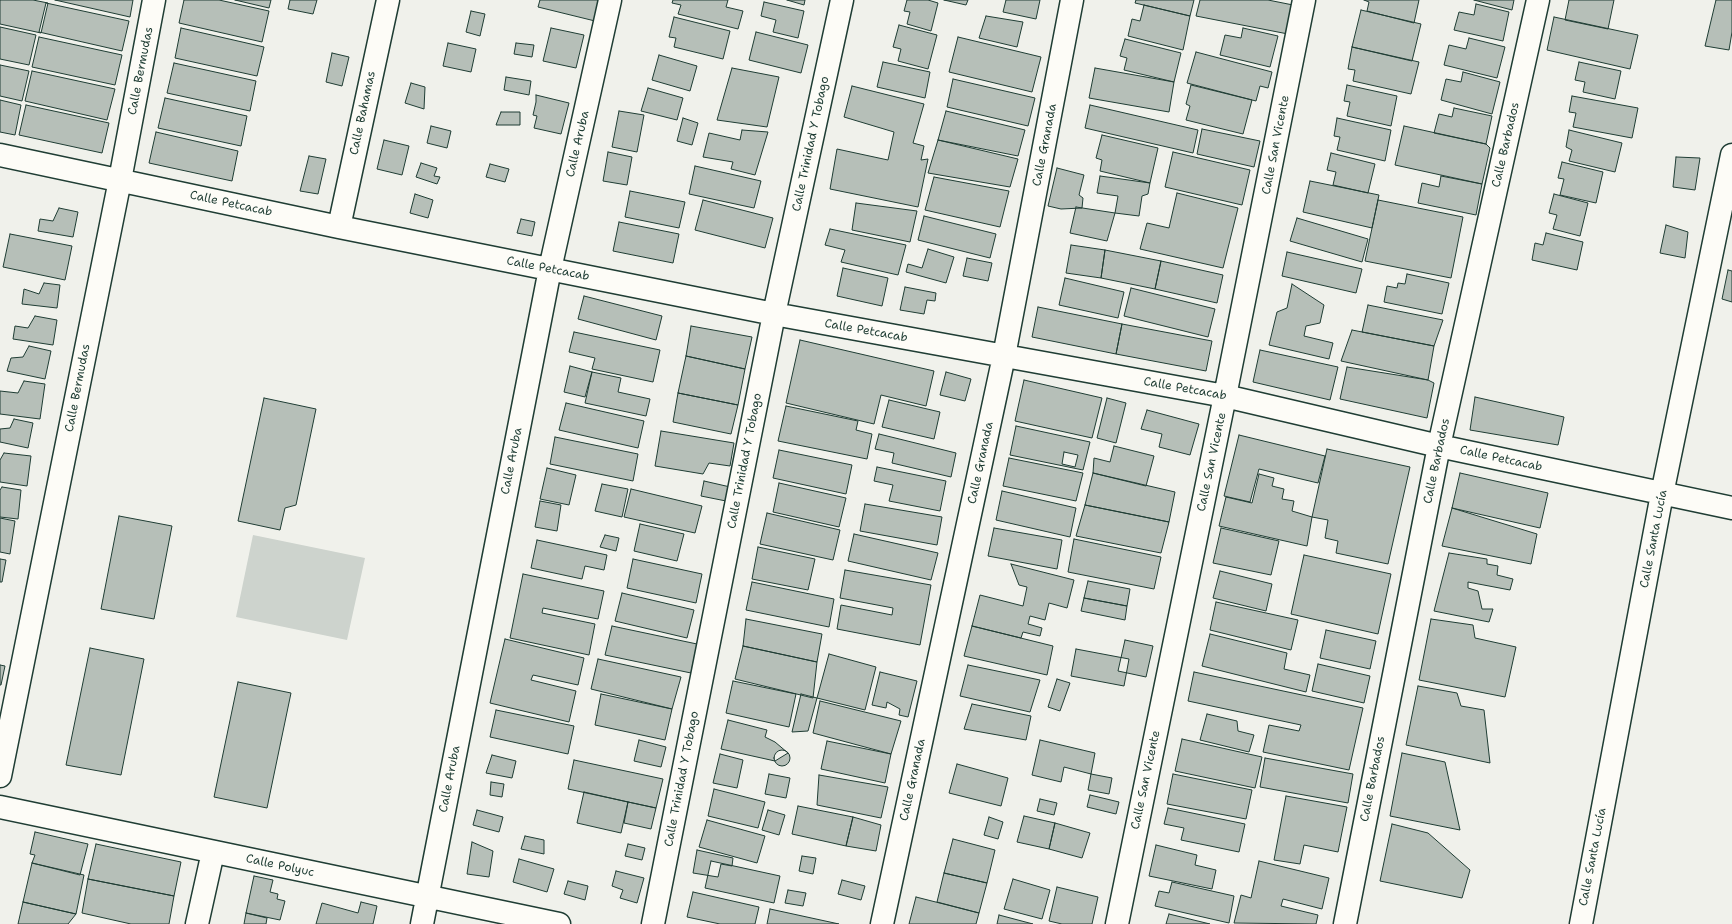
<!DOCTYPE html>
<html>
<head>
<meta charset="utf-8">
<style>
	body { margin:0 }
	canvas { display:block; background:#f0f1eb }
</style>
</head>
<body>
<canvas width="1732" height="924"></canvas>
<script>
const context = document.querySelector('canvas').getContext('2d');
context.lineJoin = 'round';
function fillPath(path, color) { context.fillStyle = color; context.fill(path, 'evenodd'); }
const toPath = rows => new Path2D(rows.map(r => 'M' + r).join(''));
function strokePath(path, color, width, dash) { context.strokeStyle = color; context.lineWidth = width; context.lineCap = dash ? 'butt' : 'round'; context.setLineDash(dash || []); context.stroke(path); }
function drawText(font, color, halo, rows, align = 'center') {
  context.font = font + ' "Shantell Sans",sans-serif'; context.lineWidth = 3.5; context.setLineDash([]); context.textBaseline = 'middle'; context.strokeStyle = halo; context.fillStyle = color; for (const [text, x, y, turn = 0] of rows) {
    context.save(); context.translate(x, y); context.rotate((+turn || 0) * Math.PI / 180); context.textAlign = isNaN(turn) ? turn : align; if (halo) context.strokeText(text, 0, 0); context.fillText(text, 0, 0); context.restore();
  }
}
fillPath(toPath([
	[253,535,365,558,347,640,236,617]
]), '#cdd3cd');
const building = toPath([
	[0,0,33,0,48,3,41,33,0,24,0,0],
	[55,0,133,0,130,17,55,0],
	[184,0,219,0,269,11,262,42,179,23,184,0],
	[235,0,271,0,269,8,235,0],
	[290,0,317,0,313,14,288,9,290,0],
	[540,0,600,0,595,21,538,7,540,0],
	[673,0,728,0,726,7,743,11,738,29,678,14,681,5,672,3,673,0],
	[787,0,805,0,804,5,787,0],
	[907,0,928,0,938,3,931,31,907,24,910,12,904,11,907,0],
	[944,0,968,0,966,5,944,0],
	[1006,0,1040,0,1036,19,1003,12,1006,0],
	[1136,0,1194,0,1190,16,1135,3,1136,0],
	[1200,0,1268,0,1293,5,1288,34,1196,16,1200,0],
	[1364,0,1419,0,1414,23,1367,11,1369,2,1364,0],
	[1474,0,1514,0,1512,10,1474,0],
	[1569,0,1614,0,1608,29,1565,20,1569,0],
	[1716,0,1732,0,1732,32,1729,50,1705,46,1716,0],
	[764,2,804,11,798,38,773,32,776,20,761,16,764,2],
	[46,3,129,21,122,51,39,32,46,3],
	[1476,4,1509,12,1503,41,1454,30,1459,12,1474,15,1476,4],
	[1144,5,1190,16,1183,50,1128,36,1132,19,1140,21,1144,5],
	[1361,10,1421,24,1412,61,1352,47,1361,10],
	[471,11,485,14,480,36,466,32,471,11],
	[986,16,1023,22,1017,47,979,38,986,16],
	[674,17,730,31,723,59,674,47,676,38,669,37,674,17],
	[1554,17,1638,35,1630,69,1547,50,1554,17],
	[899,25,937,35,928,69,898,61,901,49,893,47,899,25],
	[0,27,36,35,29,65,0,59,0,27],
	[181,28,264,47,257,76,175,58,181,28],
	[551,28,584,35,576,68,543,61,551,28],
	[1243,28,1278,36,1270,67,1220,55,1225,35,1241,38,1243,28],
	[756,32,808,45,801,73,749,60,756,32],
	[39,37,122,55,115,85,32,67,39,37],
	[958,37,1041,57,1032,92,949,72,958,37],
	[1469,38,1505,47,1497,78,1444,65,1449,45,1466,49,1469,38],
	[1125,39,1181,53,1174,82,1124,70,1127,58,1120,56,1125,39],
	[448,43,476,49,471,72,443,66,448,43],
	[516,43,534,45,532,57,514,54,516,43],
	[1352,47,1419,62,1411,94,1353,81,1355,70,1348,69,1352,47],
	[1196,52,1272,72,1268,88,1260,86,1256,101,1187,83,1196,52],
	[332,53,349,57,342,86,326,82,332,53],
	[659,55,697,66,690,91,652,80,659,55],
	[883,62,930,72,925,98,877,87,883,62],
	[1579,62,1621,71,1615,99,1583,92,1585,82,1575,80,1579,62],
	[174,63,256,81,250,111,167,93,174,63],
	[0,65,29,71,22,101,0,96,0,65],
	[732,68,779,77,767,127,717,120,732,68],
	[1095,68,1174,82,1169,112,1089,98,1095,68],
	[32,71,115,89,107,120,25,101,32,71],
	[1463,72,1500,82,1492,114,1441,100,1446,79,1461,82,1463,72],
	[506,77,531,81,529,95,504,90,506,77],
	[953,79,1035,98,1028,126,947,107,953,79],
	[411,83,425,87,424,109,405,103,411,83],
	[1191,85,1252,100,1243,134,1186,120,1190,106,1186,104,1191,85],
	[1347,85,1397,96,1391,126,1347,116,1350,102,1344,101,1347,85],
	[852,86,924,104,913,143,924,146,921,160,928,159,918,207,830,189,837,149,888,160,894,132,844,117,852,86],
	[648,88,683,98,677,120,641,111,648,88],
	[536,95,569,103,561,134,534,128,537,116,533,115,536,102,536,95],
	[1572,96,1638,108,1632,138,1573,127,1576,113,1569,112,1572,96],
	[165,98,247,116,241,146,158,128,165,98],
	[0,100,21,105,15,135,0,132,0,100],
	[26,105,109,123,102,153,19,135,26,105],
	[1090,105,1198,130,1193,153,1085,128,1090,105],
	[1454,108,1492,116,1486,144,1434,133,1439,114,1452,117,1454,108],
	[619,111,644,115,637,152,612,147,619,111],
	[946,111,1025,130,1018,156,938,140,946,111],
	[501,112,520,112,520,125,496,125,501,112],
	[683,118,698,123,692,145,677,141,683,118],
	[1337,118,1391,130,1385,161,1337,150,1340,137,1334,136,1337,118],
	[431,126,451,131,447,148,427,143,431,126],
	[1404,126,1486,144,1490,148,1482,184,1395,165,1404,126],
	[1202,129,1260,141,1254,167,1197,154,1202,129],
	[742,130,768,132,755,175,731,169,733,162,703,157,709,133,740,140,742,130],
	[1569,130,1622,143,1615,172,1569,161,1572,150,1566,147,1569,130],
	[156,132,238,151,232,181,149,163,156,132],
	[1102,135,1158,148,1150,183,1100,171,1102,160,1096,158,1102,135],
	[384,140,409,146,402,175,377,169,384,140],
	[938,140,1018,159,1010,187,928,173,938,140],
	[608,152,632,157,627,185,603,181,608,152],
	[1173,152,1250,170,1242,205,1165,187,1173,152],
	[1331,153,1375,164,1368,193,1333,185,1336,172,1327,170,1331,153],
	[309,156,326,159,318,194,300,191,309,156],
	[1676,157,1700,158,1695,190,1673,187,1676,157],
	[1562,162,1603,172,1596,203,1560,195,1564,179,1558,178,1562,162],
	[421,163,437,168,434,176,440,177,437,184,416,177,421,163],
	[490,164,509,169,505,182,486,177,490,164],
	[695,166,761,181,754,208,689,194,695,166],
	[1057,168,1084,175,1079,195,1083,198,1082,208,1061,209,1048,206,1057,168],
	[1100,176,1150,183,1148,194,1142,196,1139,216,1115,213,1118,196,1097,193,1100,176],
	[1441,176,1482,184,1476,215,1418,203,1422,183,1439,187,1441,176],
	[934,177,1009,191,1000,227,925,210,934,177],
	[1310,181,1379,195,1372,228,1303,212,1310,181],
	[630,191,685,202,679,228,625,217,630,191],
	[1177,193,1238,208,1223,268,1140,249,1147,223,1169,228,1177,193],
	[415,194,433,200,428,218,410,213,415,194],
	[1554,194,1588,203,1580,236,1553,229,1557,215,1549,213,1554,194],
	[703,200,773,218,765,248,695,230,703,200],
	[1378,200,1463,217,1451,278,1365,261,1378,200],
	[856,203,917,211,910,242,852,230,856,203],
	[1076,207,1115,213,1107,241,1070,233,1076,207],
	[59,208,78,212,73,237,38,231,40,219,53,221,59,208],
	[924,216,996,234,990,258,918,240,924,216],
	[1297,218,1368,239,1362,262,1290,241,1297,218],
	[521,219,535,222,532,236,517,233,521,219],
	[619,222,679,234,673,263,613,251,619,222],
	[1666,225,1688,232,1685,258,1660,253,1666,225],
	[830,229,906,245,898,275,841,262,845,250,825,245,830,229],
	[1546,233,1583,242,1577,270,1532,260,1535,243,1543,245,1546,233],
	[10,234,72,246,65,280,3,267,10,234],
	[1071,245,1105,250,1101,278,1066,273,1071,245],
	[928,249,954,257,946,283,906,272,908,264,922,268,928,249],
	[1105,250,1161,261,1155,289,1101,278,1105,250],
	[1287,252,1362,269,1356,293,1282,276,1287,252],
	[967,258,992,263,988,281,963,276,967,258],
	[1161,261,1223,275,1217,303,1155,289,1161,261],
	[843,268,888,278,882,306,837,296,843,268],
	[1728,270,1732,271,1732,302,1722,299,1728,270],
	[1407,274,1449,283,1442,314,1384,302,1387,286,1397,288,1398,283,1405,284,1407,274],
	[1065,278,1124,292,1118,318,1059,305,1065,278],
	[44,283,60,285,57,308,22,304,24,289,39,294,44,283],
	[1292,284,1324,305,1320,323,1306,326,1304,336,1333,343,1329,359,1269,345,1277,312,1287,308,1292,284],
	[905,287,936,293,935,301,927,300,924,314,900,310,905,287],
	[1131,288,1215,309,1208,337,1124,316,1131,288],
	[584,296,662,316,656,340,578,319,584,296],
	[1368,305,1443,320,1434,346,1362,332,1368,305],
	[1038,307,1122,324,1116,354,1032,337,1038,307],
	[35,316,57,320,53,345,13,339,15,326,28,328,35,316],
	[1122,324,1212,341,1206,371,1116,354,1122,324],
	[691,326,752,337,745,369,686,356,691,326],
	[1352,330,1434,346,1428,380,1341,361,1352,330],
	[574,332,660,350,653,382,592,369,595,358,569,352,574,332],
	[800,340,934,371,926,406,881,395,874,424,786,403,800,340],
	[29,346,51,351,45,379,7,371,11,358,23,357,29,346],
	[1260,350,1338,367,1330,400,1253,382,1260,350],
	[686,356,745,369,738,405,678,393,686,356],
	[570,366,592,372,585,397,564,392,570,366],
	[1347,367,1428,380,1434,383,1427,418,1340,399,1347,367],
	[592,372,621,378,618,392,650,399,646,416,585,403,592,372],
	[946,372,971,379,965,401,940,395,946,372],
	[1024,380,1102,398,1092,438,1015,421,1024,380],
	[24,381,45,384,40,419,0,414,0,391,18,393,24,381],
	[678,393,738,405,731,434,673,422,678,393],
	[1475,397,1564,417,1558,445,1470,430,1475,397],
	[264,398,316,409,296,505,285,508,280,530,238,521,264,398],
	[1107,398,1126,403,1116,443,1097,438,1107,398],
	[889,400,940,412,934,439,882,427,889,400],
	[566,403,644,421,638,448,559,430,566,403],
	[786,406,858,421,856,430,872,434,867,459,778,441,786,406],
	[1147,410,1199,424,1190,455,1159,447,1162,434,1141,429,1147,410],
	[14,419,33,423,28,448,0,442,0,429,10,428,14,419],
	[1016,426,1090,442,1083,470,1010,455,1016,426],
	[661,431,734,443,730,466,709,463,703,474,655,466,661,431],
	[879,434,956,453,951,477,892,463,894,453,875,449,879,434],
	[1239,435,1325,456,1318,483,1259,469,1250,502,1224,496,1239,435],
	[555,437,638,454,633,481,550,464,555,437],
	[1114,446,1154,456,1146,486,1093,473,1094,458,1110,462,1114,446],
	[1327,449,1410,467,1388,564,1336,553,1338,541,1325,538,1328,520,1312,517,1327,449],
	[779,450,852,465,846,494,773,478,779,450],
	[1064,452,1078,455,1075,467,1062,464,1064,452],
	[4,453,31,456,27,486,0,482,0,460,4,453],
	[1009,458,1083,473,1076,501,1003,486,1009,458],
	[877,467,946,481,940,511,889,501,893,485,874,481,877,467],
	[547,468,576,475,569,505,540,499,547,468],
	[1093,473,1175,492,1169,522,1085,505,1093,473],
	[1460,473,1548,493,1540,528,1452,508,1460,473],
	[1259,474,1274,478,1272,486,1284,489,1282,499,1294,501,1292,511,1312,517,1307,546,1219,526,1226,497,1252,503,1259,474],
	[704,481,739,489,736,503,701,496,704,481],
	[779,483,846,498,839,527,773,512,779,483],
	[602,484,628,489,622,517,595,511,602,484],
	[2,487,21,490,18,519,0,517,0,490,2,487],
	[631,489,702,506,695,533,624,517,631,489],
	[1002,491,1076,508,1070,537,996,520,1002,491],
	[540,501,561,505,557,531,535,527,540,501],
	[865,504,942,517,937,545,860,531,865,504],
	[1085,505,1169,522,1161,553,1076,536,1085,505],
	[1452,508,1537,534,1531,564,1442,546,1452,508],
	[767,513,840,530,833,560,760,544,767,513],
	[119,516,172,526,154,619,101,609,119,516],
	[0,518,15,521,10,554,0,552,0,518],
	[640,524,684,534,677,561,634,551,640,524],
	[994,528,1062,540,1057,569,988,556,994,528],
	[1221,528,1279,541,1271,575,1213,563,1221,528],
	[854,534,938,553,931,580,848,561,854,534],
	[605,535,619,538,616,551,600,547,605,535],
	[1074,539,1161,557,1154,589,1068,572,1074,539],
	[537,540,607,555,604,570,585,566,582,579,531,568,537,540],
	[758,547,815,559,808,590,752,579,758,547],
	[1449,553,1487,559,1487,564,1498,566,1497,575,1513,579,1510,590,1468,582,1468,588,1478,591,1482,609,1493,609,1489,622,1434,611,1449,553],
	[1304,555,1391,574,1378,634,1291,614,1304,555],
	[0,559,6,560,2,582,0,582,0,559],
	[633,559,702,574,696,603,627,588,633,559],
	[1011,564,1074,580,1067,608,1049,603,1045,620,1030,616,1028,624,1042,628,1040,636,1023,632,1021,638,972,626,980,595,1023,606,1027,587,1019,585,1011,564],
	[845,570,931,585,920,645,837,629,841,605,892,615,893,608,840,598,845,570],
	[1220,571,1272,584,1266,611,1213,598,1220,571],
	[523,574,604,591,598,619,543,608,542,613,595,624,589,655,510,638,523,574],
	[1088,581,1130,589,1127,606,1084,598,1088,581],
	[752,582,834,599,829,627,746,610,752,582],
	[622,593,694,610,687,638,615,621,622,593],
	[1084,598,1127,606,1125,620,1081,611,1084,598],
	[1216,602,1298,620,1291,650,1210,630,1216,602],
	[746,619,822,634,817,662,743,646,746,619],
	[1431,619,1473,625,1475,638,1516,647,1505,697,1419,680,1431,619],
	[612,626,697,644,691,673,605,655,612,626],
	[972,626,1053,646,1047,675,964,656,972,626],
	[1326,630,1376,641,1370,669,1320,658,1326,630],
	[1210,634,1287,653,1284,669,1310,675,1306,692,1202,666,1210,634],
	[505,639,584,658,578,685,533,675,531,680,576,691,569,722,490,703,505,639],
	[1125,640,1153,646,1146,677,1118,671,1125,640],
	[743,646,817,662,813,698,735,679,743,646],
	[90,648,144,659,121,775,66,765,90,648],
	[1076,649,1129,659,1124,686,1071,676,1076,649],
	[829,654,876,667,865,710,817,698,829,654],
	[598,659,681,677,672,709,591,689,598,659],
	[1318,664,1370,676,1364,703,1312,691,1318,664],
	[0,665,5,666,1,685,0,685,0,665],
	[968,665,1040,680,1030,712,960,696,968,665],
	[880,672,917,681,908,717,899,715,900,709,887,702,886,708,872,705,880,672],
	[1194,672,1363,708,1349,770,1263,752,1269,725,1299,731,1301,725,1188,701,1194,672],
	[1057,679,1070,683,1060,711,1048,707,1057,679],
	[733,681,796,694,789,727,726,713,733,681],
	[238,682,291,693,267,808,214,797,238,682],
	[1418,686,1457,693,1461,706,1484,710,1490,763,1406,745,1418,686],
	[601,694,672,709,665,740,595,725,601,694],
	[801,694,817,698,808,731,792,732,801,694],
	[820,701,901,721,891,754,813,733,820,701],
	[972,704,1031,716,1026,740,964,729,972,704],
	[496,710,574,726,568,754,490,737,496,710],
	[1207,714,1237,721,1238,731,1254,735,1249,752,1200,740,1207,714],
	[728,720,767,730,765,737,775,742,788,753,775,761,721,749,728,720],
	[1182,739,1262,757,1255,788,1175,771,1182,739],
	[639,740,666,747,661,767,634,761,639,740],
	[1040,740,1095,753,1091,774,1064,767,1061,782,1032,775,1040,740],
	[827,741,891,754,885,783,821,769,827,741],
	'774 758a8 8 0 1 1 16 0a8 8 0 1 1-16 0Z',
	[1402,753,1445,762,1460,830,1390,816,1402,753],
	[720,754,743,760,737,788,713,783,720,754],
	[492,755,516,761,512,778,486,773,492,755],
	[1265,758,1353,774,1348,803,1260,787,1265,758],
	[574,760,663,779,656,808,568,789,574,760],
	[957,764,1008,778,1001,806,949,793,957,764],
	[769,774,790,778,786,798,765,794,769,774],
	[1091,774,1112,778,1109,794,1088,790,1091,774],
	[1173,774,1252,790,1246,819,1167,804,1173,774],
	[819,775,888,787,881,818,817,805,819,775],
	[491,782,504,784,502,797,490,795,491,782],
	[714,789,765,802,758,828,708,816,714,789],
	[584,792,628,802,621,833,577,823,584,792],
	[1090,795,1119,802,1116,814,1087,807,1090,795],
	[1286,796,1347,807,1338,852,1304,845,1300,864,1274,860,1286,796],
	[1040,799,1057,803,1054,815,1037,811,1040,799],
	[628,802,656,808,651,829,624,823,628,802],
	[798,806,853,817,846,846,792,834,798,806],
	[1168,808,1245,824,1239,852,1181,840,1184,828,1164,824,1168,808],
	[477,810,503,817,499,832,473,825,477,810],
	[768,810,785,815,779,835,762,830,768,810],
	[1024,816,1055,823,1049,849,1017,842,1024,816],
	[853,817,881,825,876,851,846,846,853,817],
	[989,817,1003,822,998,839,984,835,989,817],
	[707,820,765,836,757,863,699,847,707,820],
	[1055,823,1090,833,1082,858,1049,849,1055,823],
	[1392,824,1428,833,1470,870,1462,898,1380,881,1392,824],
	[35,832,88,844,80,875,32,863,35,855,30,854,35,832],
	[525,836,544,840,544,854,521,849,525,836],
	[953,839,995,850,987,883,944,873,953,839],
	[472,842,493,851,489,877,467,874,472,842],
	[96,844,181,862,174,896,88,879,96,844],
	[628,844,645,848,642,860,625,856,628,844],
	[1156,845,1197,855,1195,865,1216,870,1212,889,1149,876,1156,845],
	[697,850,733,858,732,866,721,864,718,877,693,873,697,850],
	[802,856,816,858,813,874,799,871,802,856],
	[519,859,554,869,547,892,513,882,519,859],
	[711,861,780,876,774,903,705,888,711,861],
	[1259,861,1329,878,1322,909,1283,899,1281,906,1318,915,1316,924,1234,923,1241,895,1251,898,1259,861],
	[32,863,84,875,76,914,23,902,32,863],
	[616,871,644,878,637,903,620,898,623,890,612,886,616,871],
	[944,873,987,883,979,913,937,902,944,873],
	[254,876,273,880,270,892,278,894,277,899,285,901,280,920,246,913,254,876],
	[88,879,174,896,169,924,131,924,82,913,88,879],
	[1013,879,1050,890,1042,919,1004,909,1013,879],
	[842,880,865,886,861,900,838,894,842,880],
	[568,881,588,886,585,900,564,894,568,881],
	[1172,882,1234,896,1229,923,1155,906,1159,891,1169,893,1172,882],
	[1057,887,1098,897,1092,924,1062,924,1049,921,1057,887],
	[788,890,806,893,803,906,785,903,788,890],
	[693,892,759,907,755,924,720,924,687,917,693,892],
	[916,897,979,913,976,924,909,924,916,897],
	[23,902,76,914,68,924,18,924,23,902],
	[361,902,377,906,373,924,316,924,322,903,358,913,361,902],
	[770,909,839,924,767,924,770,909],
	[246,913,267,918,266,924,244,924,246,913],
	[1169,914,1210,924,1166,924,1169,914],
	[999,915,1033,924,997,924,999,915]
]);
fillPath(building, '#b6bfb8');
strokePath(building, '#1f3d34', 1);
const minor = toPath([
	[0,155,339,227,774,314,1225,396,1439,446,1732,508],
	[339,227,388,0],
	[0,776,120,180,154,0],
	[0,807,559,924],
	[197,924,213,852],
	[422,924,550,269,610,0],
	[653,924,774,314,842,0],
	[882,924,1004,356,1072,0],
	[1117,924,1225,396,1304,0],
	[1345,924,1439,446,1538,0],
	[1581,924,1662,494,1732,155]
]);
strokePath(minor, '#1f3d34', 25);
strokePath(minor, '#fdfcf7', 22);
drawText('12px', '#1f3d34', '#fdfcf7', [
	["Calle Bermudas",141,71,-79],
	["Calle Bahamas",363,113,-78],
	["Calle Aruba",578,144,-77],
	["Calle Trinidad Y Tobago",811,144,-78],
	["Calle Granada",1045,145,-79],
	["Calle San Vicente",1276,145,-79],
	["Calle Barbados",1506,145,-77],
	["Calle Petcacab",231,204,12],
	["Calle Petcacab",548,269,11],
	["Calle Petcacab",866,331,10],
	["Calle Bermudas",78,388,-79],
	["Calle Petcacab",1185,389,10],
	["Calle Petcacab",1501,459,12],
	["Calle Aruba",512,461,-79],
	["Calle Trinidad Y Tobago",745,461,-79],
	["Calle Barbados",1437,461,-78],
	["Calle San Vicente",1212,462,-78],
	["Calle Granada",981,463,-78],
	["Calle Santa Lucía",1654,539,-79],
	["Calle Aruba",450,779,-79],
	["Calle Trinidad Y Tobago",682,779,-79],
	["Calle Barbados",1373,779,-79],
	["Calle Granada",913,780,-78],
	["Calle San Vicente",1146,780,-78],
	["Calle Santa Lucía",1593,857,-79],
	["Calle Polyuc",280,866,12]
]);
</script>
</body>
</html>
